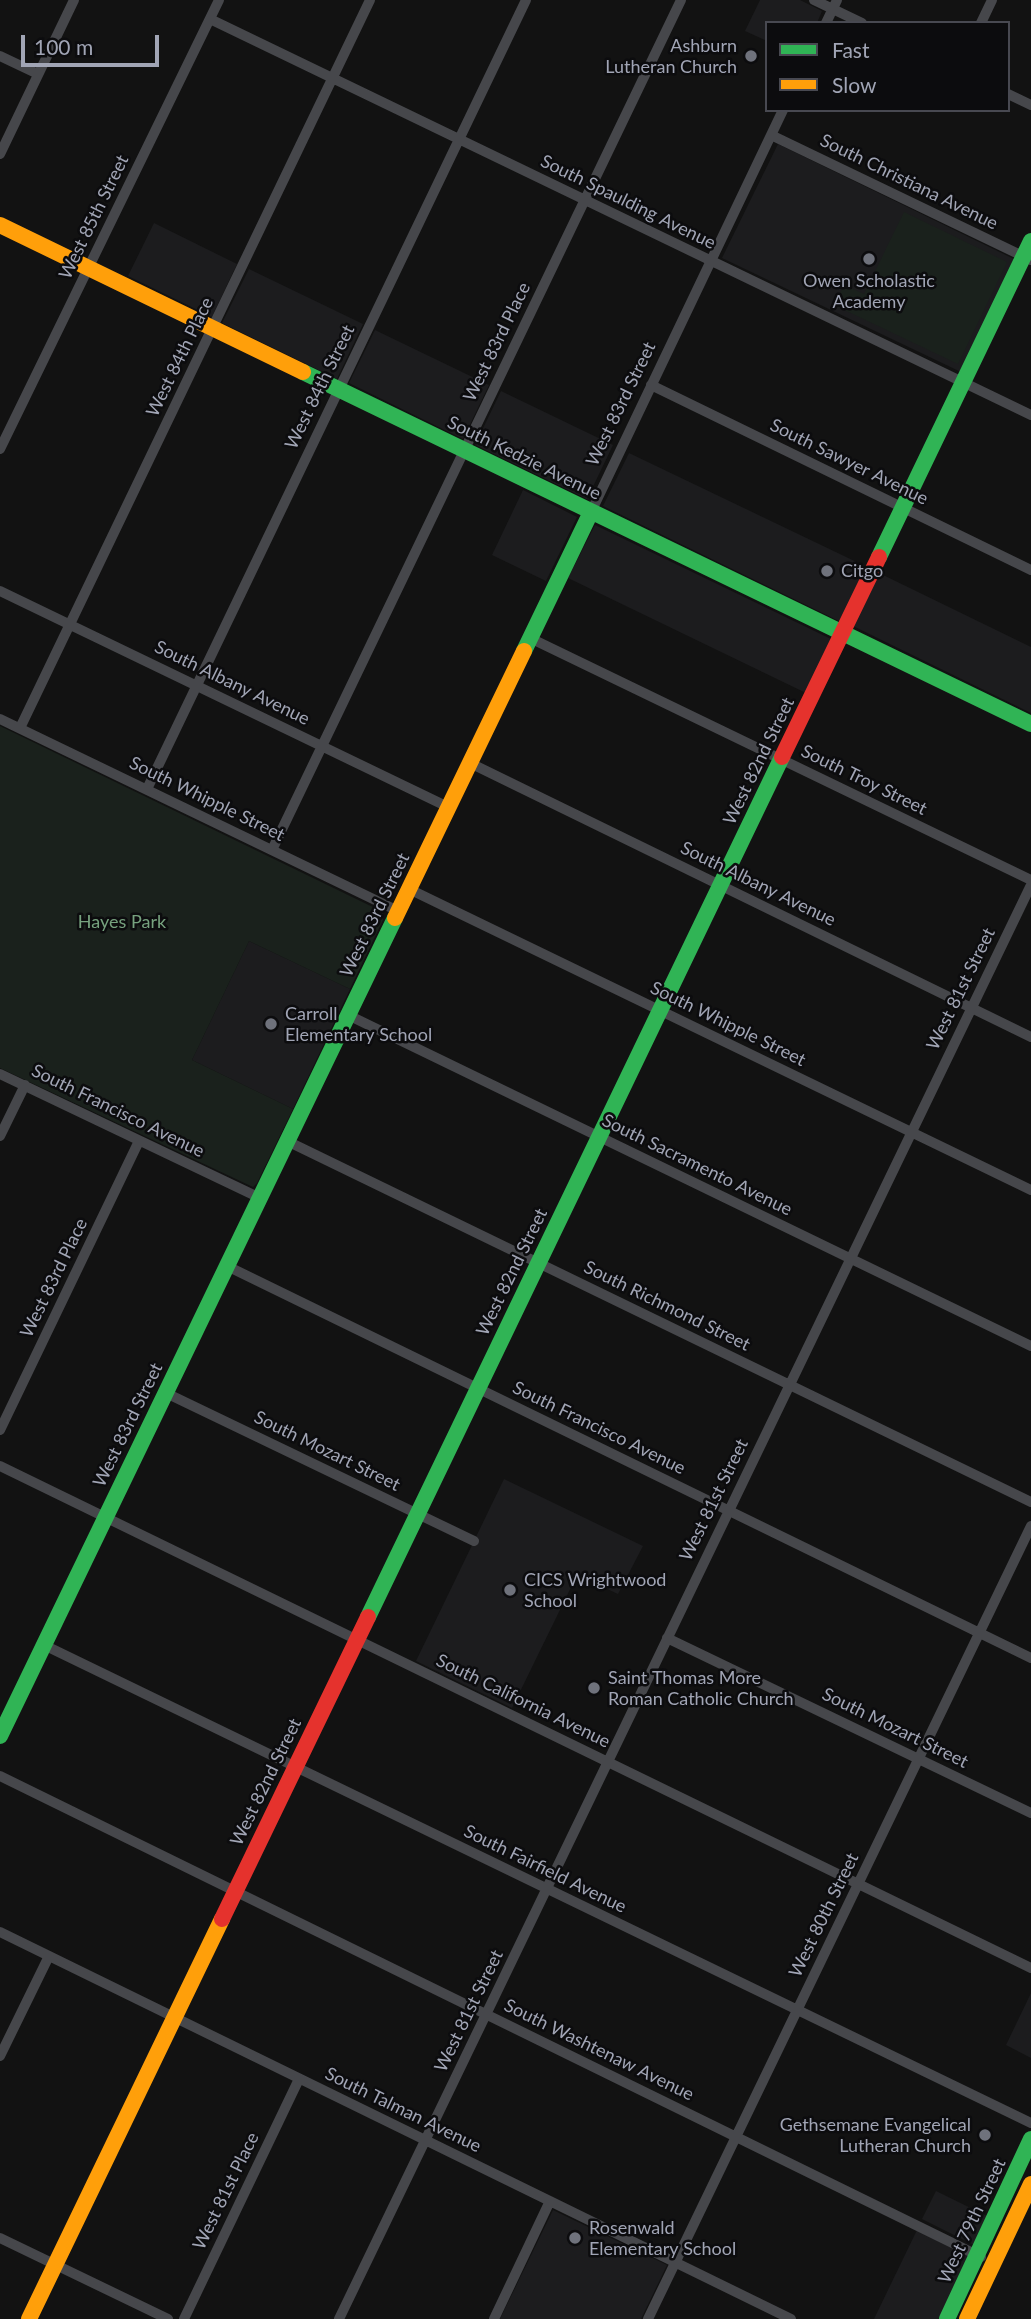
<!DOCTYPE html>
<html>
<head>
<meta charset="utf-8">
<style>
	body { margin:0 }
	#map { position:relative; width:1031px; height:2319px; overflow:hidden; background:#121212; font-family:Lato,sans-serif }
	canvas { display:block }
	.legend { position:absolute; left:765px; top:21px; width:245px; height:91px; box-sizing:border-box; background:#0c0c0e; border:2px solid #484951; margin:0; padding:9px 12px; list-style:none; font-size:21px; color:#a1a5b5 }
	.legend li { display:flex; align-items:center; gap:14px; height:35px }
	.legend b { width:35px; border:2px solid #484951 }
	.scale { position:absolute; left:21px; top:35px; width:138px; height:32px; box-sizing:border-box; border:4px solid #a1a5b5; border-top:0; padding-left:9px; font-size:21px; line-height:24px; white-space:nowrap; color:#a1a5b5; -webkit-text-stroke:5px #0c0c0e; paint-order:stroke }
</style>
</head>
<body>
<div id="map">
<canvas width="1031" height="2319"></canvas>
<ul class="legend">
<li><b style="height:9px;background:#30b455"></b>Fast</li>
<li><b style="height:9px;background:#ff9f0a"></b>Slow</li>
</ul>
<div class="scale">100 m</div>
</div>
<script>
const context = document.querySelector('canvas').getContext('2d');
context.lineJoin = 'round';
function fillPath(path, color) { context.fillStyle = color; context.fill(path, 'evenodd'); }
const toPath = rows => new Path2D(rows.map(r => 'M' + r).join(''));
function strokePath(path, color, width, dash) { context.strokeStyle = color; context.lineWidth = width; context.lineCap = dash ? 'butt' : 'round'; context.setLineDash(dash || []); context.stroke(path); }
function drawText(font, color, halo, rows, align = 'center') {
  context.font = font + ' Lato,sans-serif'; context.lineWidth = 5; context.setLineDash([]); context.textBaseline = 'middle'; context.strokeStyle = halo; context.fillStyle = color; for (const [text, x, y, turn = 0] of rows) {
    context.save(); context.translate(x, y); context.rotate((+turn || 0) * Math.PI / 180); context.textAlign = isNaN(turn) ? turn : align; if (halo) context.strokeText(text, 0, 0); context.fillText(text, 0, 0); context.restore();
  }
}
fillPath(toPath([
	[760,0,800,0,822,11,817,23,767,23,767,41,745,31],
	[778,144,1016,260,961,372,722,258],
	[154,223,237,264,212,317,128,276],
	[249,269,363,324,337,379,222,323],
	[375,330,489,385,463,439,349,383],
	[501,391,613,445,587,499,475,445],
	[629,453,867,567,841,622,603,506],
	[523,490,577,517,546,581,492,555],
	[595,525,831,639,806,693,568,578],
	[879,573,1031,647,1031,713,853,626],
	[249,941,350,989,293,1109,192,1060],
	[504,1479,643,1546,618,1594,577,1575,512,1708,416,1661],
	[1031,1993,1031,2058,1006,2045],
	[936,2191,989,2217,976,2246,922,2219],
	[553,2210,667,2265,641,2319,500,2319],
	[917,2230,970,2257,940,2319,874,2319]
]), '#1c1c1e');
fillPath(toPath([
	[904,212,1007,262,958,364,834,305,844,285,864,294],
	[0,726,383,912,383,920,350,989,249,941,192,1060,293,1109,257,1183,253,1187,0,1068]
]), '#1a211c');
strokePath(toPath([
	[814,0,862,23],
	[210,19,1031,415],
	[826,23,837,0],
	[981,23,992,0],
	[0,56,38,74],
	[1008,94,1031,105],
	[771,135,1031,260],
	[0,154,74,0],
	[651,385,1031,570],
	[0,449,219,0],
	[591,512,783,110],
	[0,591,448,807],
	[530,638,1031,880],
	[0,719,398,911],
	[20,728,370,0],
	[470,763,1031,1037],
	[147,789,526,0],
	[272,850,681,0],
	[409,889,1031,1190],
	[348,1015,1031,1346],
	[0,1074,260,1198],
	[0,1136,25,1085],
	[287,1141,1031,1502],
	[227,1266,1031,1658],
	[166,1393,474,1541],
	[0,1430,139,1141],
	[0,1466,1031,1968],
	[667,1638,1031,1813],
	[44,1645,1031,2123],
	[0,1776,981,2257],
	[0,1932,791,2319],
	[0,2056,49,1956],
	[0,2238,168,2319],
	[184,2319,299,2079],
	[339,2319,1031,885],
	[494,2319,550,2201],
	[648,2319,1031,1526]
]), '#46474b', 10);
strokePath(toPath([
	[303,372,1031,724],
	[879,557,1031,241],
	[524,651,591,512],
	[368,1617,782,757],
	[0,1736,395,918],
	[947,2319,1031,2139]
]), '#30b455', 16);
strokePath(toPath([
	[0,225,303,372],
	[395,918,524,651],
	[29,2319,222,1919],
	[967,2319,1031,2184]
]), '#ff9f0a', 16);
strokePath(toPath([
	[782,757,879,557],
	[222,1919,368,1617]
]), '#e5322d', 16);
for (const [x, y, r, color] of [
	[751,56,7,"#6f727c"],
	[869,259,7,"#6f727c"],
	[827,571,7,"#6f727c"],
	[271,1024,7,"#6f727c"],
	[510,1590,7,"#6f727c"],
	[594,1688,7,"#6f727c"],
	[985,2135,7,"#6f727c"],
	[575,2238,7,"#6f727c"]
]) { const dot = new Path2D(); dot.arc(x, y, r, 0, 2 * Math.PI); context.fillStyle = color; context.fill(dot); strokePath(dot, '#0c0c0e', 2.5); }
drawText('18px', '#a1a5b5', '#0c0c0e', [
	["Ashburn",737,46,"right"],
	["Lutheran Church",737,67,"right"],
	["Owen Scholastic",869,281,"center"],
	["Academy",869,302,"center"],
	["Citgo",841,571],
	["Carroll",285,1014],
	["Elementary School",285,1035],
	["CICS Wrightwood",524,1580],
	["School",524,1601],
	["Saint Thomas More",608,1678],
	["Roman Catholic Church",608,1699],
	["Gethsemane Evangelical",971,2125,"right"],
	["Lutheran Church",971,2146,"right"],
	["Rosenwald",589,2228],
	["Elementary School",589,2249]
], 'left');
drawText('18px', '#a1a5b5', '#0c0c0e', [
	["South Christiana Avenue",909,182,26],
	["South Spaulding Avenue",628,202,26],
	["West 85th Street",94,217,-64],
	["West 83rd Place",497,342,-64],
	["West 84th Place",180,357,-64],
	["West 84th Street",320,387,-64],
	["West 83rd Street",621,404,-64],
	["South Kedzie Avenue",524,458,26],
	["South Sawyer Avenue",849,462,26],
	["South Albany Avenue",232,683,26],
	["West 82nd Street",759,761,-64],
	["South Troy Street",864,780,26],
	["South Whipple Street",207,799,26],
	["South Albany Avenue",758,884,26],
	["West 83rd Street",375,915,-64],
	["West 81st Street",961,989,-64],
	["South Whipple Street",728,1024,26],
	["South Francisco Avenue",118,1111,26],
	["South Sacramento Avenue",697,1165,26],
	["West 82nd Street",512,1272,-64],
	["West 83rd Place",54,1278,-64],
	["South Richmond Street",667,1306,26],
	["West 83rd Street",128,1425,-64],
	["South Francisco Avenue",599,1428,26],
	["South Mozart Street",327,1451,26],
	["West 81st Street",714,1500,-64],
	["South California Avenue",523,1701,26],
	["South Mozart Street",895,1728,26],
	["West 82nd Street",266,1782,-64],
	["South Fairfield Avenue",545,1869,26],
	["West 80th Street",824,1915,-64],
	["West 81st Street",469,2011,-64],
	["South Washtenaw Avenue",599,2050,26],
	["South Talman Avenue",403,2110,26],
	["West 81st Place",226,2191,-64],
	["West 79th Street",972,2221,-65]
]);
drawText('18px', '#76a17e', '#0c0c0e', [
	["Hayes Park",122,922]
]);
</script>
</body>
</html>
